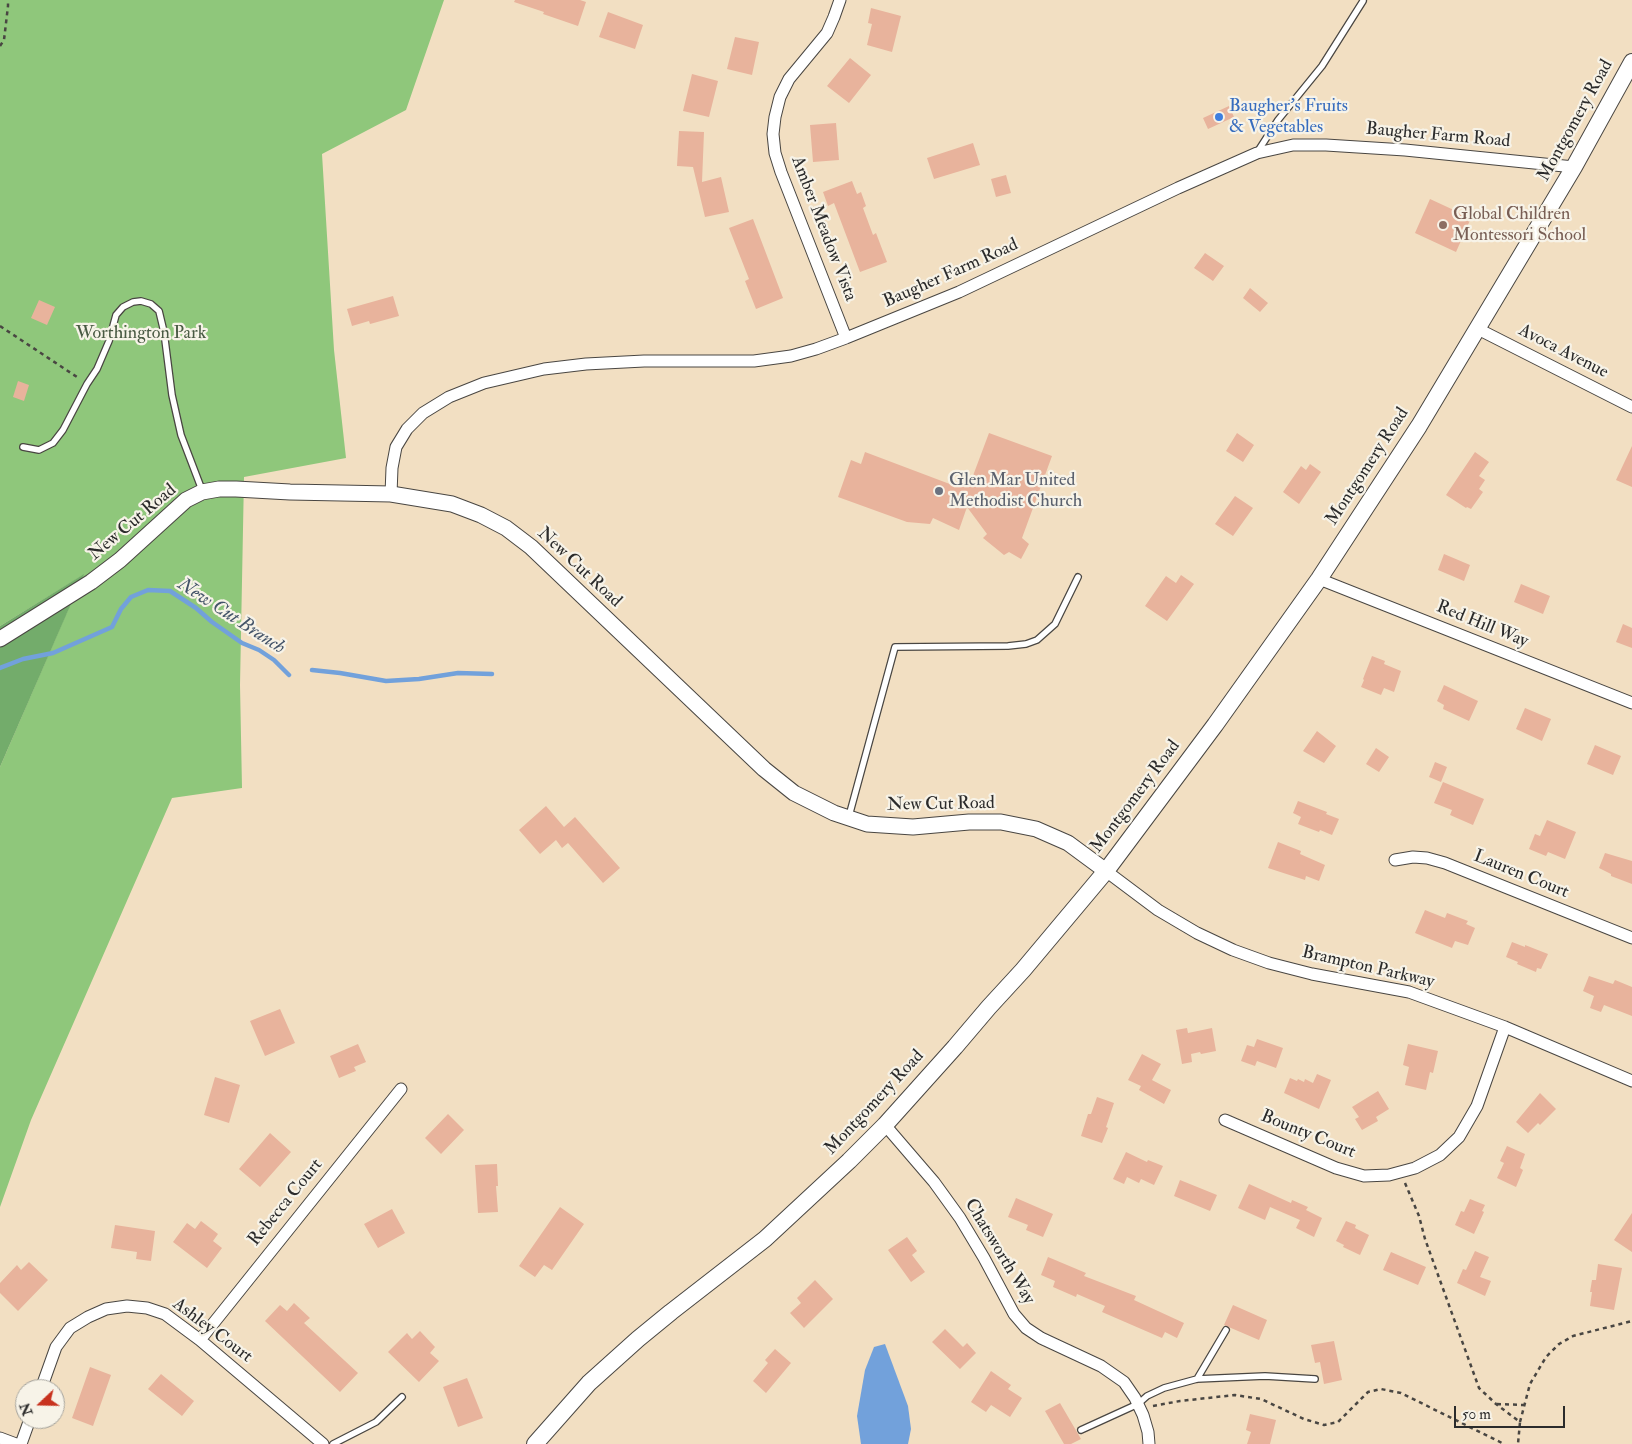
<!DOCTYPE html>
<html>
<head>
<meta charset="utf-8">
<style>
	body { margin:0 }
	#map { position:relative; width:1632px; height:1444px; overflow:hidden; background:#f2dfc2; font-family:"IM FELL Double Pica",serif }
	canvas { display:block }
	.north { position:absolute; left:15px; top:1379px; width:50px; height:50px; box-sizing:border-box; background:#f7f3e8; border:1px solid #a5a39c; border-radius:50%; rotate:249deg; font-size:14px; font-weight:700; line-height:20px; text-align:center; color:#2b2b2b }
	.north::after { content:''; display:block; margin:auto; width:18px; height:22px; background:#c8321e; clip-path:polygon(50% 0,100% 100%,50% 72%,0 100%) }
	.scale { position:absolute; left:1454px; top:1406px; width:111px; height:22px; box-sizing:border-box; border:2px solid #2b2b2b; border-top:0; padding-left:6px; font-size:15px; line-height:18px; white-space:nowrap; color:#2b2b2b; -webkit-text-stroke:4px #f7f3e8; paint-order:stroke }
</style>
</head>
<body>
<div id="map">
<canvas width="1632" height="1444"></canvas>
<div class="north">N</div>
<div class="scale">50 m</div>
</div>
<script>
const context = document.querySelector('canvas').getContext('2d');
context.lineJoin = 'round';
function fillPath(path, color) { context.fillStyle = color; context.fill(path, 'evenodd'); }
const toPath = rows => new Path2D(rows.map(r => 'M' + r).join(''));
function strokePath(path, color, width, dash) { context.strokeStyle = color; context.lineWidth = width; context.lineCap = dash ? 'butt' : 'round'; context.setLineDash(dash || []); context.stroke(path); }
function drawText(font, color, halo, rows, align = 'center') {
  context.font = font + ' "IM FELL Double Pica",serif'; context.lineWidth = 4.5; context.setLineDash([]); context.textBaseline = 'middle'; context.strokeStyle = halo; context.fillStyle = color; for (const [text, x, y, turn = 0] of rows) {
    context.save(); context.translate(x, y); context.rotate((+turn || 0) * Math.PI / 180); context.textAlign = isNaN(turn) ? turn : align; if (halo) context.strokeText(text, 0, 0); context.fillText(text, 0, 0); context.restore();
  }
}
fillPath(toPath([
	[0,0,444,0,406,110,322,154,334,350,346,458,244,477,240,685,242,788,172,798,31,1120,0,1207,0,767,83,575,0,626]
]), '#8fc77b');
fillPath(toPath([
	[84,574,0,767,0,626]
]), '#73ac6b');
fillPath(toPath([
	[885,1344,908,1406,911,1429,908,1444,861,1444,857,1416,865,1370,874,1347]
]), '#72a1db');
strokePath(toPath([
	[0,668,23,659,53,653,112,627,121,609,131,597,148,590,170,591,196,608,212,622,242,643,259,650,274,660,289,675],
	[312,670,340,673,386,681,419,679,458,673,492,674]
]), '#72a1db', 4.5);
fillPath(toPath([
	[515,0,580,0,586,2,578,26,543,14,544,12,514,2],
	[871,8,901,16,892,52,867,45,872,24,868,23],
	[608,12,643,25,635,49,599,37],
	[735,37,759,42,752,75,727,69],
	[850,58,871,75,849,103,827,86],
	[692,74,718,81,709,117,683,111],
	[1229,106,1234,117,1208,129,1203,118],
	[836,123,839,160,813,162,810,125],
	[679,131,704,132,702,182,721,177,729,212,705,217,693,167,677,166],
	[973,143,980,165,934,179,927,158],
	[1006,175,1011,193,996,197,991,179],
	[852,181,857,194,861,192,866,206,863,208,873,235,876,233,887,262,860,272,834,203,828,206,823,192],
	[1430,199,1471,218,1456,252,1415,233],
	[753,219,783,298,756,309,745,281,749,279,729,228],
	[1205,253,1224,266,1213,281,1194,268],
	[1250,288,1268,303,1260,312,1243,298],
	[393,296,399,316,370,324,369,321,352,326,347,309],
	[39,300,55,307,47,325,31,318],
	[18,381,29,385,24,401,13,397],
	[989,433,1052,456,1022,538,1029,544,1021,559,1009,552,1004,555,983,538,987,534,967,507,959,530,933,518,930,524,907,522,838,497,851,460,861,464,865,452,955,486,971,481],
	[1237,433,1254,445,1243,462,1226,451],
	[1632,446,1632,487,1616,480],
	[1475,452,1489,462,1479,476,1485,480,1479,489,1483,492,1471,509,1467,507,1466,508,1446,495],
	[1310,464,1321,472,1299,504,1283,492,1301,466,1306,470],
	[1235,496,1253,508,1233,536,1215,524],
	[1444,554,1470,565,1464,581,1438,570],
	[1181,575,1194,584,1167,621,1145,606,1166,576,1176,583],
	[1521,584,1550,596,1543,614,1514,602],
	[1623,624,1632,628,1632,648,1616,642],
	[1372,656,1385,661,1384,664,1401,671,1394,692,1384,688,1381,695,1361,687,1364,680,1363,679],
	[1444,685,1478,701,1469,721,1443,709,1444,705,1437,701],
	[1525,708,1551,719,1542,741,1516,729],
	[1317,731,1336,746,1324,763,1303,751],
	[1595,745,1621,756,1613,775,1587,764],
	[1376,748,1389,757,1379,772,1366,764],
	[1435,762,1447,767,1441,782,1429,777],
	[1443,782,1484,799,1473,825,1450,815,1452,810,1434,803],
	[1298,801,1327,812,1326,814,1339,819,1332,835,1320,830,1319,832,1298,824,1301,817,1293,813],
	[546,806,564,827,575,817,620,868,603,883,568,843,562,848,556,840,540,854,519,830],
	[1547,820,1576,832,1565,859,1548,852,1546,856,1529,849,1535,834,1540,836],
	[1278,842,1301,851,1300,854,1325,865,1319,881,1306,876,1305,880,1268,868],
	[1605,853,1632,861,1632,884,1611,876,1611,874,1599,868],
	[1425,910,1445,918,1447,913,1468,921,1466,924,1475,928,1468,945,1455,941,1452,948,1415,933],
	[1512,942,1525,947,1525,945,1548,954,1541,969,1537,968,1536,972,1517,964,1518,962,1506,957],
	[1589,976,1613,984,1615,980,1632,987,1632,1016,1604,1005,1601,1012,1590,1008,1594,996,1583,991],
	[280,1009,295,1043,265,1056,250,1021],
	[1187,1028,1188,1033,1212,1028,1216,1051,1201,1054,1200,1052,1191,1054,1192,1062,1182,1064,1176,1030],
	[1257,1039,1283,1048,1276,1068,1257,1061,1255,1066,1241,1061,1247,1045,1254,1047],
	[358,1044,366,1062,354,1067,356,1071,339,1078,330,1056],
	[1408,1044,1438,1051,1433,1073,1430,1072,1426,1090,1405,1085,1409,1067,1403,1065],
	[1142,1054,1161,1064,1152,1080,1171,1090,1164,1104,1139,1090,1141,1086,1128,1080],
	[1317,1074,1331,1080,1319,1109,1284,1093,1290,1078,1297,1081,1298,1079,1304,1082,1305,1079,1313,1083],
	[215,1077,240,1085,229,1123,204,1115],
	[1378,1091,1389,1109,1376,1117,1378,1121,1362,1130,1355,1119,1359,1117,1352,1107],
	[1540,1093,1556,1109,1540,1125,1538,1123,1528,1133,1516,1122],
	[1097,1097,1114,1103,1106,1127,1108,1128,1102,1143,1081,1136,1088,1114,1091,1114],
	[448,1114,464,1130,441,1154,425,1138],
	[270,1133,291,1152,260,1187,239,1169],
	[1507,1146,1525,1154,1520,1168,1523,1170,1516,1187,1497,1178,1504,1163,1500,1161],
	[1126,1152,1147,1162,1148,1160,1163,1166,1154,1185,1141,1179,1139,1183,1127,1177,1124,1184,1113,1179],
	[497,1164,498,1186,496,1186,498,1212,478,1213,475,1165],
	[1180,1180,1217,1195,1210,1211,1174,1196],
	[1249,1184,1291,1203,1292,1200,1308,1207,1306,1210,1322,1218,1314,1237,1296,1228,1300,1220,1270,1207,1265,1220,1238,1208],
	[1016,1198,1053,1214,1043,1237,1026,1230,1028,1225,1008,1217],
	[1470,1199,1485,1205,1482,1211,1484,1212,1474,1234,1455,1225,1461,1211,1464,1212],
	[560,1207,584,1224,552,1270,544,1265,535,1277,519,1266],
	[392,1209,405,1233,378,1248,364,1224],
	[1632,1213,1632,1252,1614,1240],
	[201,1221,218,1234,213,1241,222,1248,207,1268,173,1242,187,1223,195,1229],
	[1346,1221,1356,1225,1355,1228,1369,1235,1360,1255,1343,1247,1344,1245,1336,1241],
	[115,1225,155,1231,151,1261,136,1259,137,1252,111,1248],
	[907,1237,917,1251,912,1255,925,1272,911,1282,888,1250],
	[1475,1251,1489,1257,1480,1277,1491,1281,1485,1296,1457,1283,1463,1269,1466,1270],
	[1391,1252,1426,1267,1418,1285,1383,1270],
	[1048,1257,1086,1273,1084,1276,1136,1296,1134,1300,1184,1323,1177,1338,1165,1332,1162,1338,1102,1312,1105,1306,1077,1294,1076,1297,1053,1287,1055,1281,1041,1275],
	[29,1262,48,1280,18,1311,0,1293,0,1283,17,1265,21,1270],
	[1598,1264,1622,1268,1614,1310,1590,1306,1592,1292,1590,1292,1592,1280,1596,1280],
	[815,1280,833,1299,804,1328,790,1313,801,1303,797,1298],
	[294,1303,310,1318,304,1323,358,1373,340,1392,265,1321,280,1305,287,1311],
	[1233,1305,1267,1320,1259,1340,1224,1325],
	[945,1329,963,1347,967,1343,976,1353,960,1369,932,1342],
	[420,1331,435,1347,430,1353,439,1361,419,1382,388,1352,407,1333,412,1339],
	[1334,1341,1342,1380,1324,1384,1320,1362,1315,1363,1311,1345],
	[775,1349,791,1363,766,1393,753,1381,768,1363,765,1360],
	[90,1367,111,1375,93,1426,72,1418],
	[991,1371,1011,1385,1008,1389,1022,1398,1010,1417,991,1405,986,1412,971,1402],
	[161,1374,194,1401,182,1416,148,1389],
	[467,1378,483,1418,458,1427,443,1387],
	[1060,1403,1081,1439,1071,1444,1064,1444,1045,1411],
	[1250,1414,1276,1420,1270,1444,1247,1444,1251,1432,1246,1430]
]), '#e8b39c');
const service = toPath([
	[1258,151,1278,120,1322,66,1363,1],
	[23,447,39,450,53,443,63,430,87,384,97,369,109,341,116,315,123,307,133,302,141,301,151,304,159,311,164,332,172,395,181,435,202,490],
	[849,816,895,647,1008,646,1026,644,1037,640,1055,624,1078,577],
	[1197,1379,1226,1330],
	[1081,1430,1138,1404,1147,1396,1164,1388,1197,1379,1265,1376,1315,1379],
	[333,1444,376,1422,402,1397]
]);
const minor = toPath([
	[840,0,834,17,827,33,789,79,780,97,775,117,773,134,775,153,781,172,846,338],
	[1478,329,1632,407],
	[391,494,392,468,396,447,407,429,423,413,449,397,484,383,544,369,586,364,644,361,754,361,791,356,816,349,846,338,959,292,1178,188,1257,153,1293,145,1326,145,1405,150,1574,167],
	[1319,579,1632,703],
	[1395,860,1413,857,1427,858,1445,863,1632,938],
	[1106,871,1158,910,1197,933,1233,950,1269,963,1312,974,1409,992,1505,1027,1632,1081],
	[1225,1120,1336,1168,1364,1176,1389,1175,1415,1168,1440,1155,1459,1137,1477,1106,1505,1027],
	[885,1125,934,1182,960,1218,984,1258,1014,1314,1026,1328,1041,1338,1101,1366,1124,1382,1135,1398,1143,1415,1148,1432,1149,1444],
	[200,1340,401,1089],
	[41,1389,56,1347,70,1328,88,1317,106,1309,127,1306,147,1308,165,1314,200,1340,323,1444],
	[0,1438,16,1444],
	[21,1444,30,1419]
]);
const tertiary = toPath([
	[0,639,91,582,120,560,186,500,202,492,219,489,236,489,290,492,391,494,452,504,481,515,506,528,531,547,764,769,794,793,834,813,867,824,913,827,969,822,1001,822,1036,829,1068,843,1106,871]
]);
const secondary = toPath([
	[535,1444,589,1383,638,1339,671,1312,765,1239,849,1161,885,1125,955,1047,989,1007,1023,970,1106,871,1215,725,1319,579,1419,426,1574,167,1632,62]
]);
strokePath(service, '#494642', 8);
strokePath(minor, '#494642', 13);
strokePath(tertiary, '#494642', 17);
strokePath(secondary, '#494642', 18);
strokePath(toPath([
	[0,46,4,40,8,6,8,0],
	[0,326,80,379],
	[1405,1183,1419,1216,1425,1239,1479,1388,1496,1404,1520,1422,1518,1444],
	[1497,1404,1524,1405],
	[1153,1406,1180,1401,1235,1395,1261,1399,1304,1419,1324,1425,1338,1422,1368,1392,1381,1389,1401,1393,1504,1444],
	[1520,1422,1530,1384,1546,1357,1559,1344,1573,1336,1632,1321]
]), '#494642', 2.5, [4, 4]);
strokePath(service, '#fff', 5.5);
strokePath(minor, '#fff', 11);
strokePath(tertiary, '#fff', 15);
strokePath(secondary, '#fff', 16);
for (const [x, y, r, color] of [
	[1219,117,5,"#3f7fe0"],
	[1443,225,5,"#8d6e63"],
	[939,491,5,"#6b7280"]
]) { const dot = new Path2D(); dot.arc(x, y, r, 0, 2 * Math.PI); context.fillStyle = color; context.fill(dot); strokePath(dot, '#f7f3e8', 2); }
drawText('18px', '#366cbe', '#f7f3e8', [
	["Baugher's Fruits",1229,107],
	["& Vegetables",1229,128]
], 'left');
drawText('18px', '#2b2b2b', '#f7f3e8', [
	["Montgomery Road",1576,121,-61],
	["Baugher Farm Road",1438,136,5],
	["Amber Meadow Vista",823,229,69],
	["Baugher Farm Road",951,274,-24],
	["Avoca Avenue",1563,352,27],
	["Montgomery Road",1368,467,-57],
	["New Cut Road",133,523,-40],
	["New Cut Road",579,568,43],
	["Red Hill Way",1482,625,22],
	["Montgomery Road",1136,797,-53],
	["New Cut Road",941,805,-1],
	["Lauren Court",1521,875,22],
	["Brampton Parkway",1368,968,13],
	["Montgomery Road",875,1103,-47],
	["Bounty Court",1308,1135,22],
	["Rebecca Court",286,1203,-51],
	["Chatsworth Way",999,1252,59],
	["Ashley Court",212,1331,37]
]);
drawText('18px', '#785e54', '#f7f3e8', [
	["Global Children",1453,215],
	["Montessori School",1453,236]
], 'left');
drawText('18px', '#495a43', '#f7f3e8', [
	["Worthington Park",141,334]
]);
drawText('18px', '#5b616d', '#f7f3e8', [
	["Glen Mar United",949,481],
	["Methodist Church",949,502]
], 'left');
drawText('italic 19px', '#445469', '#f7f3e8', [
	["New Cut Branch",231,617,33]
]);
</script>
</body>
</html>
